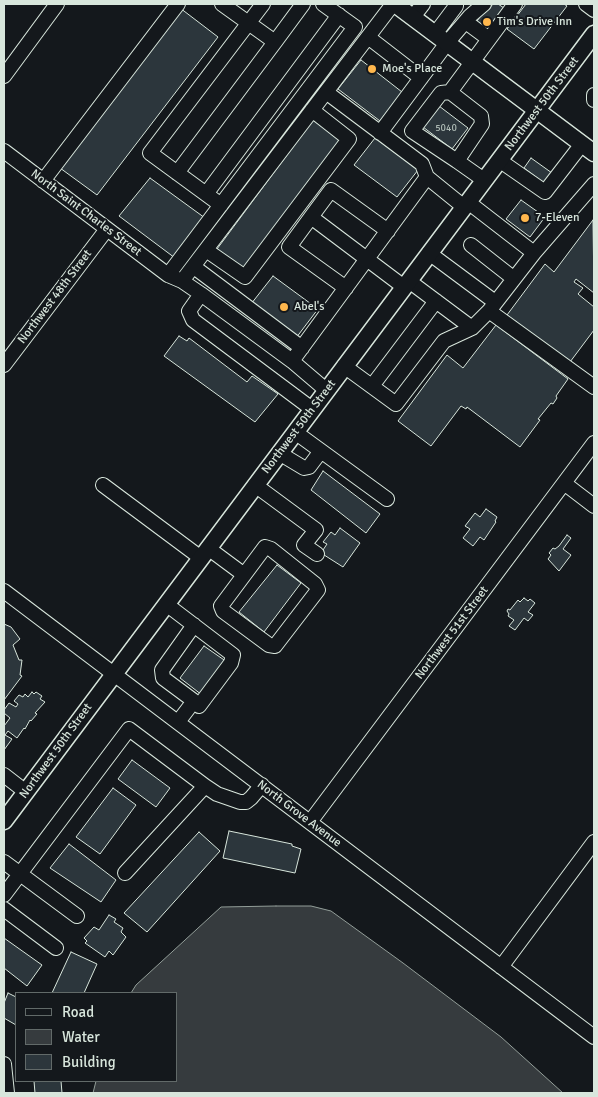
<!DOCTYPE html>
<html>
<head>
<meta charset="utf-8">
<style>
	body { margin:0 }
	#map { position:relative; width:598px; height:1097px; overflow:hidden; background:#14181c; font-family:Signika,sans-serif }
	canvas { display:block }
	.frame { position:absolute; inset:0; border:5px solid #d8e6dc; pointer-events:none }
	.legend { position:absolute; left:15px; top:992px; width:162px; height:90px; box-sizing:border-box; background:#14181c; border:1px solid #626a69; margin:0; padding:6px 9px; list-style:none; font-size:15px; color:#d8e6dc }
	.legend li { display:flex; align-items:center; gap:10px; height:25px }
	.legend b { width:25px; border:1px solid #626a69 }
</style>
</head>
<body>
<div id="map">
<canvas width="598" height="1097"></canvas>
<div class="frame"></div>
<ul class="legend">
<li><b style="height:6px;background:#14181c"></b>Road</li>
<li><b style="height:14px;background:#363b3e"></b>Water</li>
<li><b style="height:14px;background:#2c363c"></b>Building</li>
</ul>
</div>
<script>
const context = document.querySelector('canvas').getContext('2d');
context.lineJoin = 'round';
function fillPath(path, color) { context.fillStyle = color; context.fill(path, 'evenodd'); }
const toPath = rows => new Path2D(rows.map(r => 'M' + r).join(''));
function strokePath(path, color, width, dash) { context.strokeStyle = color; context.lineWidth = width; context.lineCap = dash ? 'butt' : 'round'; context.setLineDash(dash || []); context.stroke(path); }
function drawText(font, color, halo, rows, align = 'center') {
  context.font = font + ' Signika,sans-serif'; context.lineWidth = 4; context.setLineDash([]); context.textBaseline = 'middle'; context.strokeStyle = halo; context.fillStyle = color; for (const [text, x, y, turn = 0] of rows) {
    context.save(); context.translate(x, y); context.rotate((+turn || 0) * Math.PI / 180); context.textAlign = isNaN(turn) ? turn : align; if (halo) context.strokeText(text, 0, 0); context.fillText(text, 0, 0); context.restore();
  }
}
const water = toPath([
	[276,906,311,906,331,911,403,963,501,1037,563,1093,93,1093,96,1081,176,1081,176,993,131,993,136,985,221,907,276,906]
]);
fillPath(water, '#363b3e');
strokePath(water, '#939e99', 1);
const building = toPath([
	[493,4,498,4,504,8,487,35,474,25,486,9,488,10,493,4],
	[526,4,564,4,567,6,534,49,507,29,526,4],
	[180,8,218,37,97,195,60,168,180,8],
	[361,60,402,92,380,121,338,89,361,60],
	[439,106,468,128,452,149,423,127,439,106],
	[313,120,342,142,247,271,217,249,313,120],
	[375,138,418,170,397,197,354,165,375,138],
	[531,158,552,173,544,183,524,168,531,158],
	[150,178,205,218,175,258,119,216,150,178],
	[521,200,545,217,530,237,506,219,521,200],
	[593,220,594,293,576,279,574,282,583,288,578,294,594,307,594,330,570,362,507,315,545,264,554,272,593,220],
	[273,276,318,309,296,338,251,304,273,276],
	[496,325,568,379,556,396,557,398,553,404,551,403,538,419,540,420,520,447,467,407,466,409,461,406,431,446,398,421,447,355,463,368,496,325],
	[179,336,187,341,189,338,247,382,252,376,278,394,255,422,164,356,179,336],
	[323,471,380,514,366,533,311,490,323,471],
	[486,509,497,517,495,521,496,522,484,540,480,537,473,546,463,538,470,529,465,526,475,513,480,517,486,509],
	[340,528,360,543,343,567,321,553,327,544,323,542,331,532,335,535,340,528],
	[567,535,571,538,563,549,571,555,559,571,548,559,551,555,549,553,553,548,555,549,559,546,567,535],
	[277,565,301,583,264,632,239,612,277,565],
	[524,598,528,601,530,599,535,603,528,612,533,615,528,621,524,618,515,630,509,626,514,620,508,616,509,614,507,611,508,609,510,610,518,600,520,602,524,598],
	[4,624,11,627,20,639,13,645,19,660,22,660,20,675,22,676,4,700,4,624],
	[204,646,227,662,202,695,180,678,204,646],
	[32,692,34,694,36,692,42,696,40,699,45,702,35,713,37,714,31,721,30,720,25,729,24,728,17,738,8,731,5,735,12,739,4,750,4,726,10,718,4,713,4,710,9,703,16,707,18,704,14,701,19,695,23,697,25,694,28,697,32,692],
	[132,760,170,788,156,807,118,779,132,760],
	[113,788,136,805,100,854,76,837,113,788],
	[229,831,292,844,292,846,301,849,295,873,223,858,229,831],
	[199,832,220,851,147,932,124,913,199,832],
	[69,844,116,880,101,902,50,868,69,844],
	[109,915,116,919,114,922,123,928,121,932,126,937,113,955,109,951,105,957,85,943,87,941,84,938,94,927,99,930,109,915],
	[4,938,42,965,27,986,4,968,4,938],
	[71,952,97,964,84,993,52,993,71,952],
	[8,993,16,997,16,1025,4,1018,4,1003,8,993],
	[34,1081,61,1081,62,1093,35,1093,34,1081]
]);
fillPath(building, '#2c363c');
strokePath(building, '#d8e6dc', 1);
const minor = toPath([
	[222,4,275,42,303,4],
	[586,4,594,10],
	[413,17,423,4],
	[466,22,489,39],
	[435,34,456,6],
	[368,37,421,78],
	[4,76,57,4],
	[326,92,422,164,427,177],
	[450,92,441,93,412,131,457,161],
	[594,95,594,100],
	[380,133,447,43,470,16,484,4],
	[4,151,168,275,182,281,201,294,292,361,326,390],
	[499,160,545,192,582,144],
	[177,173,275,42],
	[484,180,457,161,482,124,481,116,450,92,515,4],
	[43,181,178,4],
	[206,194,339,15],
	[468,202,534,253],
	[221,205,150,153,263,4],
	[311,217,404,287],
	[471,245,513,278],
	[206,250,245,277,349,139,312,110],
	[429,253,495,302],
	[194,267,302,348],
	[168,275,355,27,323,4],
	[182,281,393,4],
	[409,281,472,328],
	[346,288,289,247,311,217,331,190,388,231],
	[201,294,189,311,193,320,312,409],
	[489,311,594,387],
	[292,361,427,177,464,207],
	[4,365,107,229],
	[344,366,396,404,444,341,472,328,489,311,534,253,594,184],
	[372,386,436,301],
	[295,432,387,499],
	[279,453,304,468,309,467,321,451],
	[564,483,594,506],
	[103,485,201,558],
	[255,485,316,530,304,545,317,554],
	[265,547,271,549,315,584,318,590,275,646,269,645,223,611,221,606,265,547],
	[208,548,243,574],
	[4,591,594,1037],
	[166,604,233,655,231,663,199,706,194,701,178,722],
	[194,701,163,678,162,670,194,625],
	[4,775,26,792],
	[310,822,594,443],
	[4,862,77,916],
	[125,873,205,786,217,794,240,802,246,802,251,798,262,785],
	[4,895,129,729,205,786],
	[4,909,56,948],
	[501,967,594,842],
	[4,1064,7,1093]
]);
const major = toPath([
	[395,4,594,153],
	[4,821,594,34]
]);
strokePath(minor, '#d8e6dc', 16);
strokePath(major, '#d8e6dc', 19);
strokePath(minor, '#14181c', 14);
strokePath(major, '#14181c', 16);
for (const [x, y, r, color] of [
	[487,22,5,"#ffb74d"],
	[372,69,5,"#ffb74d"],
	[525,218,5,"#ffb74d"],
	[284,307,5,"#ffb74d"]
]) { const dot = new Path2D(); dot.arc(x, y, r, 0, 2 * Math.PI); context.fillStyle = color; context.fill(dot); strokePath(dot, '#14181c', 2); }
drawText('10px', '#adbab4', null, [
	["5040",446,128]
]);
drawText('12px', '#d8e6dc', '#14181c', [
	["Tim's Drive Inn",497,22],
	["Moe's Place",382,69],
	["7-Eleven",535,218],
	["Abel's",294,307]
], 'left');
drawText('12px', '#d8e6dc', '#14181c', [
	["Northwest 50th Street",542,104,-53],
	["North Saint Charles Street",86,213,37],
	["Northwest 48th Street",55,297,-53],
	["Northwest 50th Street",299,427,-53],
	["Northwest 51st Street",452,633,-53],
	["Northwest 50th Street",56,751,-54],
	["North Grove Avenue",299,814,37]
]);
</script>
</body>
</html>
